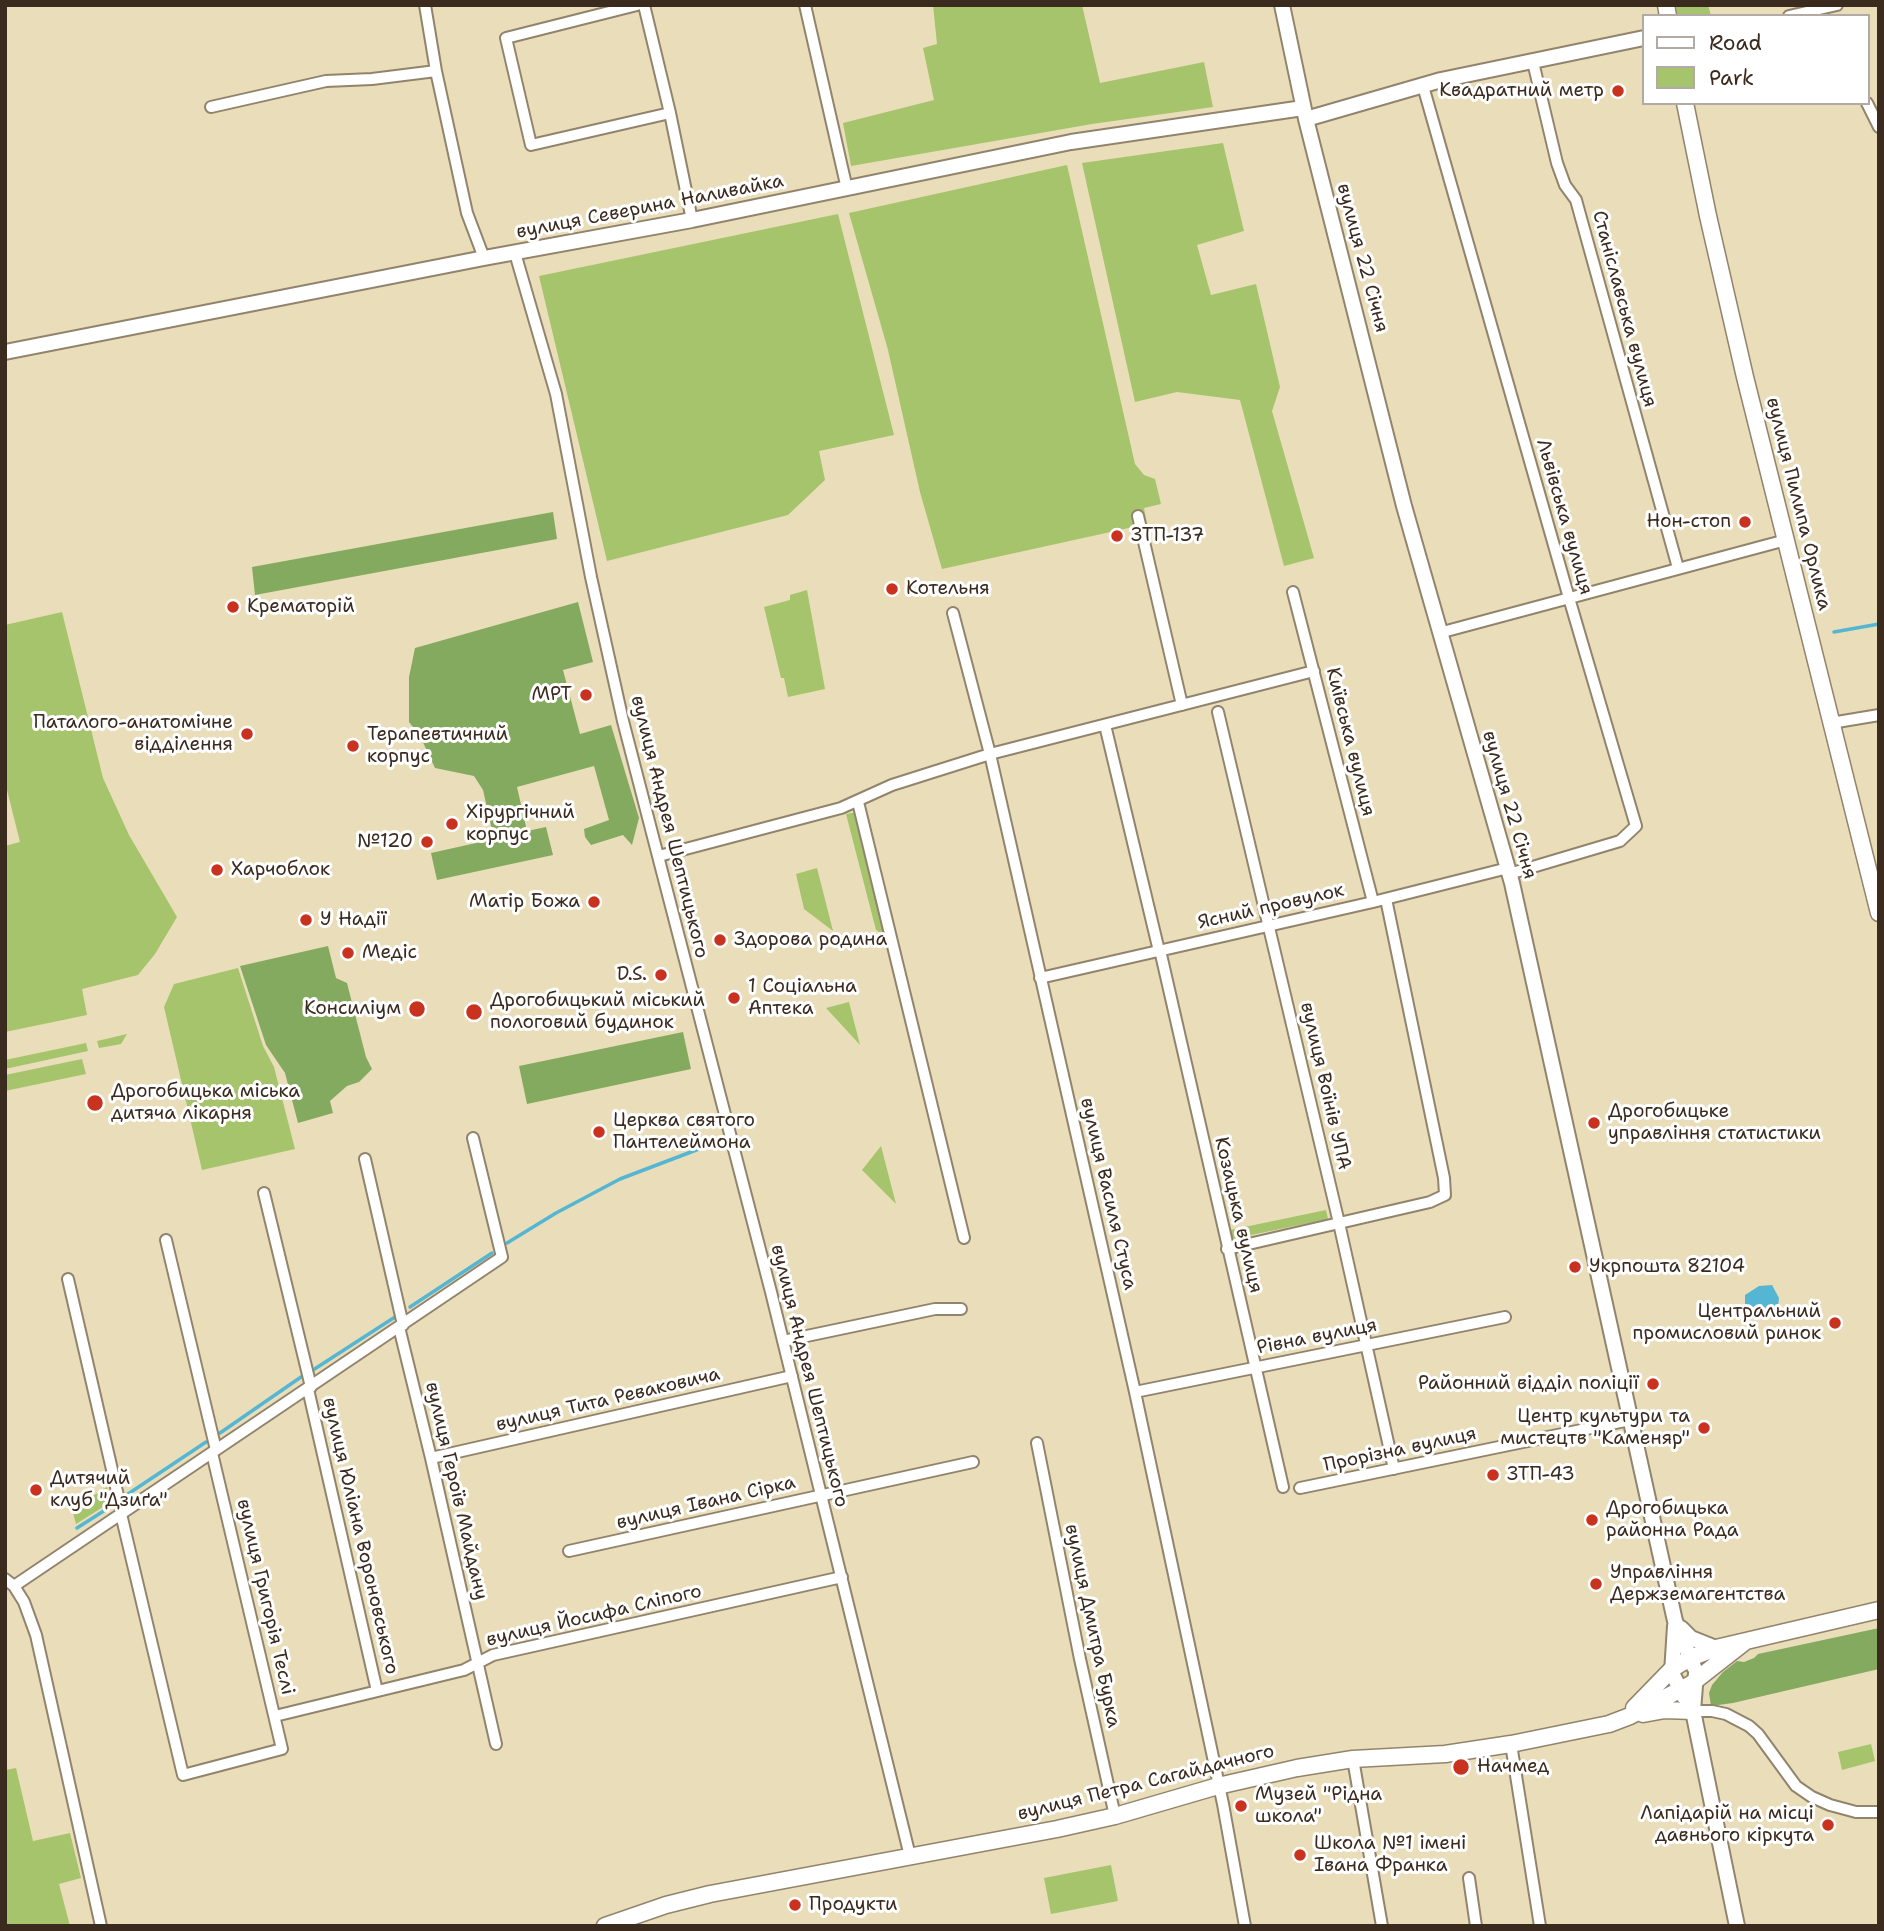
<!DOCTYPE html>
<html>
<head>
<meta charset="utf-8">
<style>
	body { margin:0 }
	#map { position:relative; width:1884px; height:1931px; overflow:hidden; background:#eadeba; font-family:"Shantell Sans",sans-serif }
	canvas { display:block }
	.frame { position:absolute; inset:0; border:7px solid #3b2a1e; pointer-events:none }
	.legend { position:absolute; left:1642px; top:14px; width:228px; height:91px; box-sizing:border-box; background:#fff; border:2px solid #b1aaa5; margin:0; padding:9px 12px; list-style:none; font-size:21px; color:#3b2a1e }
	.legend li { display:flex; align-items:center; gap:14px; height:35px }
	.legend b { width:35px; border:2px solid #b1aaa5 }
</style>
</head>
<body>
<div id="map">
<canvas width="1884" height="1931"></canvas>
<div class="frame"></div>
<ul class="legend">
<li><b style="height:9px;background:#fff"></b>Road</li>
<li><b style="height:19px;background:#a5c46b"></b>Park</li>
</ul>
</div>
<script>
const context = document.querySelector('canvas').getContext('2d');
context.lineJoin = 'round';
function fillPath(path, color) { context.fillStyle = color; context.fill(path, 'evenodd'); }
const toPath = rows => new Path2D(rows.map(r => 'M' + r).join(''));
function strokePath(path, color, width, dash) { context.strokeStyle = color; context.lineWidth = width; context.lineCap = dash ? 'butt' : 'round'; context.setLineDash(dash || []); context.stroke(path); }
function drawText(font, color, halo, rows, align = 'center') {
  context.font = font + ' "Shantell Sans",sans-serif'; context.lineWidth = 6; context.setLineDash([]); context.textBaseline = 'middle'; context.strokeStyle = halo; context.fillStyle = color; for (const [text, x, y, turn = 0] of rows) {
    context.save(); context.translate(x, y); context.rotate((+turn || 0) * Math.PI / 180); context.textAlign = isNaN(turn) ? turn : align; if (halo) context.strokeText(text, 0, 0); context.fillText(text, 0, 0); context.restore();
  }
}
fillPath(toPath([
	[933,5,1082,5,1100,83,1204,62,1213,107,1092,124,851,166,843,123,934,100,923,48,937,44],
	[1676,5,1708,5,1711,16,1677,16],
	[1223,143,1244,231,1197,245,1211,295,1256,284,1280,387,1272,411,1314,558,1284,566,1240,400,1177,392,1135,402,1082,163],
	[1067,165,1135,464,1144,475,1155,479,1161,504,1144,508,1147,524,942,569,920,492,888,350,849,213],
	[838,214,894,435,819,451,825,480,788,515,607,561,539,276],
	[807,590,825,689,788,697,784,678,781,678,764,607,790,600,790,595],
	[62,612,103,778,129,835,177,917,155,954,138,975,82,989,87,1015,5,1032,5,846,20,842,5,782,5,625],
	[856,812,886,936,876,930,846,814],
	[817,868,833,931,804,909,796,874],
	[238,968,263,1046,274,1067,295,1149,202,1170,164,1007,174,984],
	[849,1002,860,1045,826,1008],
	[127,1034,121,1044,99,1048,97,1041],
	[86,1043,88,1051,5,1069,5,1060],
	[82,1059,86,1074,5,1091,5,1075],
	[881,1146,896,1204,862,1170],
	[1326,1210,1328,1219,1232,1239,1230,1230],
	[107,1487,111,1502,76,1524,72,1509],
	[1871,1744,1875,1761,1842,1770,1838,1752],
	[16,1768,33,1841,70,1833,81,1878,59,1884,70,1926,5,1926,5,1770],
	[1111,1865,1118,1901,1051,1914,1044,1878]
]), '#a5c46b');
fillPath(toPath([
	[553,512,557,539,255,595,252,567],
	[578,602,593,662,563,670,580,734,611,725,639,818,632,845,623,835,591,845,585,837,584,829,609,820,594,766,517,787,527,831,546,827,553,855,437,880,431,853,494,839,483,790,474,776,435,768,420,736,409,722,409,677,415,648],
	[328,946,336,978,347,983,366,1057,372,1069,359,1082,347,1086,330,1101,333,1113,298,1123,285,1073,266,1045,240,966],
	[683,1032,691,1069,527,1104,519,1066],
	[1879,1628,1879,1669,1733,1703,1711,1706,1709,1693,1712,1685,1723,1672,1737,1661,1744,1662,1754,1658,1758,1654]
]), '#84aa5f');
fillPath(toPath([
	[1772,1285,1779,1298,1778,1306,1766,1312,1748,1313,1745,1308,1745,1295,1759,1286]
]), '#54b6d2');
strokePath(toPath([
	[1834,632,1879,624],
	[507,1243,556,1213,620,1179,712,1144],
	[410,1307,492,1253],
	[313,1370,395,1317],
	[220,1433,301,1377],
	[125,1496,206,1442],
	[77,1528,110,1507]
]), '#54b6d2', 3.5);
const minor = toPath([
	[425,5,436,71,467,213,484,258],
	[637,5,506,38,531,145,670,113],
	[644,5,670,113,692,220],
	[805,5,847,189],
	[1789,16,1837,5],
	[1533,62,1557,163,1565,185,1576,200,1678,568],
	[1423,86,1569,598,1636,826,1620,841,1509,874],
	[1867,103,1879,127],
	[211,107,326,81,372,79,436,71],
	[515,253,556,394,591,577,623,721,771,1292,910,1856],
	[1138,516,1182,705],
	[1293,592,1373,902],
	[953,613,990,754,1135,1392,1223,1804,1245,1926],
	[1439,633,1786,540],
	[1218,712,1339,1223,1394,1469],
	[1831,723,1879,715],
	[1105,725,1159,951],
	[858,802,964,1238],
	[659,856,841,808,892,785,990,754,1314,671],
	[1160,950,1283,1487],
	[1040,978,1373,902,1508,868],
	[365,1159,403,1325],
	[264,1193,311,1387],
	[166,1240,216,1450],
	[1227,1249,1430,1202,1445,1195,1444,1178,1386,899],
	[68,1279,122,1513],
	[399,1327,431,1458,496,1744],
	[783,1341,935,1309,961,1309],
	[308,1389,377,1691],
	[1135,1392,1505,1317],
	[1037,1443,1080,1659,1115,1816],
	[431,1458,792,1376],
	[1300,1488,1630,1420],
	[121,1514,183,1775,282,1749,212,1453],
	[569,1551,973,1462],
	[5,1579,14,1586,24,1602,36,1635,101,1926],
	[14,1586,502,1257,473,1138],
	[1693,1711,1712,1711,1726,1714,1749,1726,1758,1734,1796,1786,1812,1797,1830,1805,1856,1812,1879,1812],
	[275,1716,464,1670,493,1655,842,1577],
	[1511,1744,1540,1926],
	[1353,1759,1382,1926],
	[1469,1878,1476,1926]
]);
const tertiary = toPath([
	[1282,5,1306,119,1404,506,1512,883,1675,1621,1694,1667],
	[1306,119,1441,80,1644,38],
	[5,352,484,258,692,220,1071,142,1303,108],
	[1675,1626,1672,1673,1684,1697],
	[1681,1628,1691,1638,1716,1648],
	[1696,1673,1693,1711,1737,1926]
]);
const secondary = toPath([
	[1666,5,1668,16],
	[1685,103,1708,216,1745,377,1879,913],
	[1634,1708,1672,1669,1690,1658,1716,1648,1879,1610],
	[1643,1714,1665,1710,1693,1711],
	[605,1926,666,1905,710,1894,1057,1829,1115,1816,1218,1786,1297,1768,1353,1759,1445,1754,1511,1744,1609,1724,1630,1716,1691,1684,1746,1641]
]);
strokePath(minor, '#92846c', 14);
strokePath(tertiary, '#92846c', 18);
strokePath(secondary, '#92846c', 19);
strokePath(minor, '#fff', 10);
strokePath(tertiary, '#fff', 14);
strokePath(secondary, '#fff', 16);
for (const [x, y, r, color] of [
	[1618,91,7,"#c8321e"],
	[1745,522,7,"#c8321e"],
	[1117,536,7,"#c8321e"],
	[892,589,7,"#c8321e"],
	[233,607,7,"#c8321e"],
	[586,695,7,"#c8321e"],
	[247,734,7,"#c8321e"],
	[353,746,7,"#c8321e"],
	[452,824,7,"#c8321e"],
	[427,842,7,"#c8321e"],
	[217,870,7,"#c8321e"],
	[594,902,7,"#c8321e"],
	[306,920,7,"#c8321e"],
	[720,940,7,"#c8321e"],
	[348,953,7,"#c8321e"],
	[661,975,7,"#c8321e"],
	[734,998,7,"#c8321e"],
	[417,1009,9,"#c8321e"],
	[474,1012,9,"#c8321e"],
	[95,1103,9,"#c8321e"],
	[1594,1123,7,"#c8321e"],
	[599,1132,7,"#c8321e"],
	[1575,1267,7,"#c8321e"],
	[1835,1323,7,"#c8321e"],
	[1653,1384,7,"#c8321e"],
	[1704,1428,7,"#c8321e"],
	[1493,1475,7,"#c8321e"],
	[36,1490,7,"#c8321e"],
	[1592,1520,7,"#c8321e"],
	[1596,1584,7,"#c8321e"],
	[1461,1767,9,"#c8321e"],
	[1241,1806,7,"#c8321e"],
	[1828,1825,7,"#c8321e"],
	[1300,1855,7,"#c8321e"],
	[795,1905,7,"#c8321e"]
]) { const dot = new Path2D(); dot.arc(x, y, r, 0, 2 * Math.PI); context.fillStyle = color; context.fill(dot); strokePath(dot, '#fff', 2.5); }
drawText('19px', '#3b2a1e', '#fff', [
	["Квадратний метр",1604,91,"right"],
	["Нон-стоп",1731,522,"right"],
	["ЗТП-137",1131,536],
	["Котельня",906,589],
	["Крематорій",247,607],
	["МРТ",572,695,"right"],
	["Паталого-анатомічне",233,723,"right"],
	["відділення",233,745,"right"],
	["Терапевтичний",367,735],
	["корпус",367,757],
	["Хірургічний",466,813],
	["корпус",466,835],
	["№120",413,842,"right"],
	["Харчоблок",231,870],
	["Матір Божа",580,902,"right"],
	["У Надії",320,920],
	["Здорова родина",734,940],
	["Медіс",362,953],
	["D.S.",647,975,"right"],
	["1 Соціальна",748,987],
	["Аптека",748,1009],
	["Дрогобицький міський",490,1001],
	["пологовий будинок",490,1023],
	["Консиліум",401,1009,"right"],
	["Дрогобицька міська",111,1092],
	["дитяча лікарня",111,1114],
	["Дрогобицьке",1608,1112],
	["управління статистики",1608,1134],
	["Церква святого",613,1121],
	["Пантелеймона",613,1143],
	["Укрпошта 82104",1589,1267],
	["Центральний",1821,1312,"right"],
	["промисловий ринок",1821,1334,"right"],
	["Районний відділ поліції",1639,1384,"right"],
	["Центр культури та",1690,1417,"right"],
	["мистецтв \"Каменяр\"",1690,1439,"right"],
	["ЗТП-43",1507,1475],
	["Дитячий",50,1479],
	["клуб \"Дзиґа\"",50,1501],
	["Дрогобицька",1606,1509],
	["районна Рада",1606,1531],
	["Управління",1610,1573],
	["Держземагентства",1610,1595],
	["Начмед",1477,1767],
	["Музей \"Рідна",1255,1795],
	["школа\"",1255,1817],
	["Лапідарій на місці",1814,1814,"right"],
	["давнього кіркута",1814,1836,"right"],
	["Школа №1 імені",1314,1844],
	["Івана Франка",1314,1866],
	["Продукти",809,1905]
], 'left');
drawText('19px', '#3b2a1e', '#fff', [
	["вулиця Северина Наливайка",650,207,-11],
	["вулиця 22 Січня",1362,258,75],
	["Станіславська вулиця",1624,309,75],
	["вулиця Пилипа Орлика",1798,504,76],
	["Львівська вулиця",1564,517,74],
	["Київська вулиця",1350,742,76],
	["вулиця 22 Січня",1509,805,74],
	["вулиця Андрея Шептицького",669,827,76],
	["Ясний провулок",1271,907,-13],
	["вулиця Воїнів УПА",1325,1086,77],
	["вулиця Василя Стуса",1108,1194,77],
	["Козацька вулиця",1238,1215,77],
	["Рівна вулиця",1317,1337,-11],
	["вулиця Андрея Шептицького",809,1376,76],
	["вулиця Тита Реваковича",608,1400,-13],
	["Прорізна вулиця",1400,1450,-12],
	["вулиця Героїв Майдану",456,1491,77],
	["вулиця Івана Сірка",706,1503,-13],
	["вулиця Юліана Вороновського",360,1536,77],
	["вулиця Григорія Теслі",265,1597,77],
	["вулиця Йосифа Сліпого",594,1616,-13],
	["вулиця Дмитра Бурка",1092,1626,78],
	["вулиця Петра Сагайдачного",1146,1783,-14]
]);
</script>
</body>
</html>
